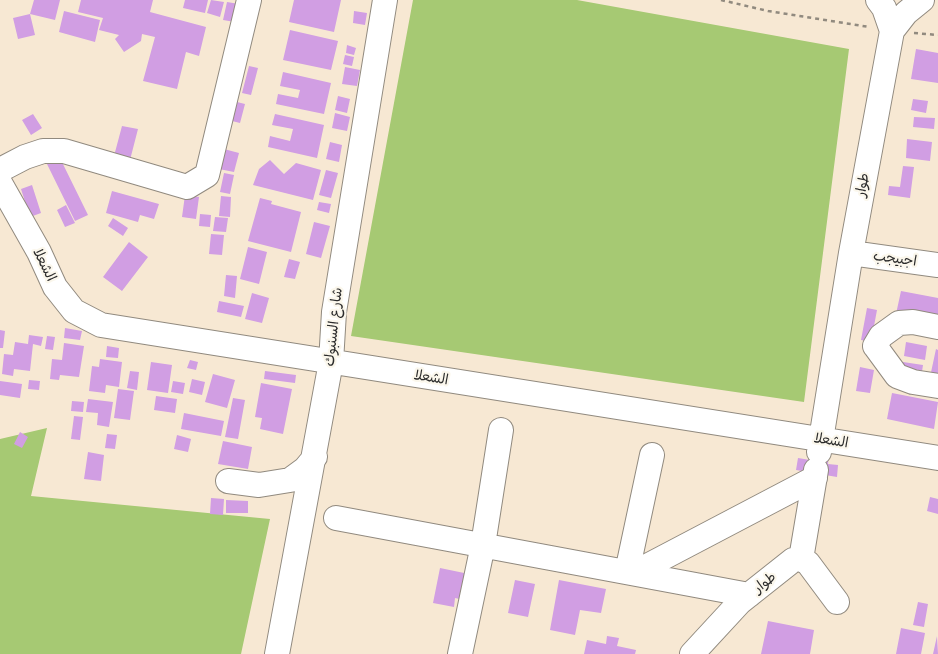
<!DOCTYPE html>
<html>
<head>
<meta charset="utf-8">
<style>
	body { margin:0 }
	canvas { display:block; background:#f7e8d3 }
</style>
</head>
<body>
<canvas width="938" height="654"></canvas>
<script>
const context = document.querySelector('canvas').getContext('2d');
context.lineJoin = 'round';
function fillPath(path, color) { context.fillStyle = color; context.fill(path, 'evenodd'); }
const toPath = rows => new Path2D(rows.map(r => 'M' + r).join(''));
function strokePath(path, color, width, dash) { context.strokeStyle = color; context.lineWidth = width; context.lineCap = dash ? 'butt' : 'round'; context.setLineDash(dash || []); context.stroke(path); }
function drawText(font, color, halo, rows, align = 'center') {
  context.font = font + ' "Patrick Hand","Playpen Sans Arabic",sans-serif'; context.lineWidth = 4.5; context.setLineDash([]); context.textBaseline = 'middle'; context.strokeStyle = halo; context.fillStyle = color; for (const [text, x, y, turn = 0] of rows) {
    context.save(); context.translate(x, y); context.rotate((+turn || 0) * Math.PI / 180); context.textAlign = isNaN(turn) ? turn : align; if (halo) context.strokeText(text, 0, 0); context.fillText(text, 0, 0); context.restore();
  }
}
fillPath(toPath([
	[413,0,577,0,849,49,804,402,351,336],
	[47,428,31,496,270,519,241,654,0,654,0,439]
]), '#a6c973');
fillPath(toPath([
	[34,0,60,0,55,20,30,14],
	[81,0,153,0,150,12,206,27,199,56,186,52,177,89,143,81,155,37,142,34,141,41,124,52,115,39,119,35,99,30,103,18,78,12],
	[185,0,208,0,205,13,183,8],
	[211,0,224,2,220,17,207,13],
	[294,0,341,0,334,32,289,22],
	[227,2,239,4,235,22,223,20],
	[64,11,100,20,95,42,59,32],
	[354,11,367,13,365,25,353,23],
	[30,14,35,35,18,39,13,18],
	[290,30,338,41,331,70,283,60],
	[347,45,356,48,354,55,346,53],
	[916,49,938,53,938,83,911,79],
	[345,55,354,57,352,66,343,64],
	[249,66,258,68,251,95,242,93],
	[345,67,360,70,357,86,342,84],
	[283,72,331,83,324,114,276,104,278,94,298,98,300,90,280,86],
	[338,96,350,99,347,113,335,110],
	[913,99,928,101,926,113,911,110],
	[233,101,245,104,240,123,228,120],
	[335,113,350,117,347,131,332,128],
	[33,114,42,128,31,135,22,120],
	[275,114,324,125,317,158,268,147,270,136,290,141,293,129,272,125],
	[914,117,935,118,934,129,913,127],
	[122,126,138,129,130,160,114,156],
	[907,139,932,142,930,161,906,158],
	[330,142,342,145,339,162,326,159],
	[224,149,239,153,234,172,219,169],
	[59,156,88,215,75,221,46,162],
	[270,160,284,174,296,163,321,170,313,200,253,185,259,169],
	[903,166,914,167,910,198,888,195,889,186,900,187],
	[326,170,338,173,331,198,319,195],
	[224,173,234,175,230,194,220,192],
	[32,185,41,213,30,217,21,189],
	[112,191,159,204,154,219,140,215,138,222,106,213],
	[185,195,199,197,196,219,182,217],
	[221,196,231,197,230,217,219,216],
	[260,198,272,201,271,204,301,212,291,252,248,241],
	[319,202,331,204,329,213,317,210],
	[66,205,75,223,65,227,57,210],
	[200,214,211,215,210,227,199,226],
	[215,217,228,218,226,232,213,231],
	[113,218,128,228,123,236,108,226],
	[314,222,330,226,321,258,306,254],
	[211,234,224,235,222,255,209,254],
	[129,242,148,257,122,291,103,277],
	[248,247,267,252,259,284,240,279],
	[289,259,300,262,295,279,284,277],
	[226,275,237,276,235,298,224,296],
	[901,291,938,298,938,322,896,314],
	[252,293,269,298,262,323,245,319],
	[219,301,244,306,241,317,217,312],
	[867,308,877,310,871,342,861,340],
	[65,328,82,331,80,340,64,338],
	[0,330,5,331,3,348,0,348],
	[29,335,43,337,41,346,33,344,30,371,14,369,13,376,2,374,4,354,13,355,15,342,28,344],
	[47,336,55,337,53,350,45,349],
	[906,342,927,346,925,360,904,356],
	[64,343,84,346,79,377,60,375,59,380,50,379,52,359,62,360],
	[107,346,119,348,118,358,106,357],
	[936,349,938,350,938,379,930,377],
	[100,359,122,362,119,387,106,385,105,393,89,391,92,366,99,367],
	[190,360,198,362,196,370,187,368],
	[151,362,172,365,168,393,147,390],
	[903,362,923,365,921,378,902,375],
	[860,367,874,370,870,393,856,391],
	[130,371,139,372,137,390,127,388],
	[265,371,296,375,295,383,264,379],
	[213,374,235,380,227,408,205,402],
	[192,379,205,382,202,395,189,392],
	[29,380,40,381,39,390,28,389],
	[0,381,22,384,20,398,0,395],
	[173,381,185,383,183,394,171,392],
	[261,383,292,389,283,434,260,429,262,418,255,417],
	[118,389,134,391,130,420,114,418],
	[892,393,938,402,934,429,887,419],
	[156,396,177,399,175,413,154,410],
	[233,398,245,400,238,439,225,437],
	[88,399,113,402,109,427,97,425,98,413,86,412],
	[72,401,84,402,83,412,71,411],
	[184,413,224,421,221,436,181,429],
	[74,416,83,417,80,440,71,439],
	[20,432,28,437,22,448,14,444],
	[107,434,117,435,115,449,105,448],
	[177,435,191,439,188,452,174,449],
	[223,441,252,447,248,469,218,464],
	[812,451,829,453,828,464,838,465,837,477,796,470,798,458,810,460],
	[88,452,104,455,101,481,84,479],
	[930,497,938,499,938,514,927,511],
	[211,498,224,499,223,515,210,514],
	[226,500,248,501,248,513,226,513],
	[440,568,469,574,464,600,455,598,454,607,433,603],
	[515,580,535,584,528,617,508,613],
	[559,580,606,589,601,613,580,610,575,635,550,630],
	[918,602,928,604,924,627,913,625],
	[768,621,814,630,810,654,761,654],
	[901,628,925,633,921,654,896,654],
	[607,636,619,638,617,646,636,650,635,654,584,654,587,640,606,644],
	[937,636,938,654,933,654]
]), '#d19ee3');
const minor = toPath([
	[878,0,884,8,892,31],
	[0,170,25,157,43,151,64,151,187,187,207,175,249,0],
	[0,183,39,252,55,287,74,311,101,325,938,458],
	[851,253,938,265],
	[875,346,897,376,913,382,938,386],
	[875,346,881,336,899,323,913,322,938,327],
	[819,452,851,253,892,31,906,13,922,0],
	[228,481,259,485,290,480,305,469,315,457],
	[336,518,749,595],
	[801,559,816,470],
	[627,572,652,455],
	[634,573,815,478],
	[277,654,331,362,334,312,385,0],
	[460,654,483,545,501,430],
	[692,654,740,602,793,560,801,559,808,563,837,602]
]);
strokePath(minor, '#918a7f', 26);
strokePath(toPath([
	[721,0,768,11,869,27],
	[914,33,938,35]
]), '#918a7f', 2.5, [4, 4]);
strokePath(minor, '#fff', 24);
drawText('14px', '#2b2b2b', '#fbf7ec', [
	["طوار",863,185,-80],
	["اجبيجب",895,259,8],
	["الشعلا",44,265,64],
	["شارع السنبوك",334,327,-84],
	["الشعلا",431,378,9],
	["الشعلا",831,441,9],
	["طوار",765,583,-38]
]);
</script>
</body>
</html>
